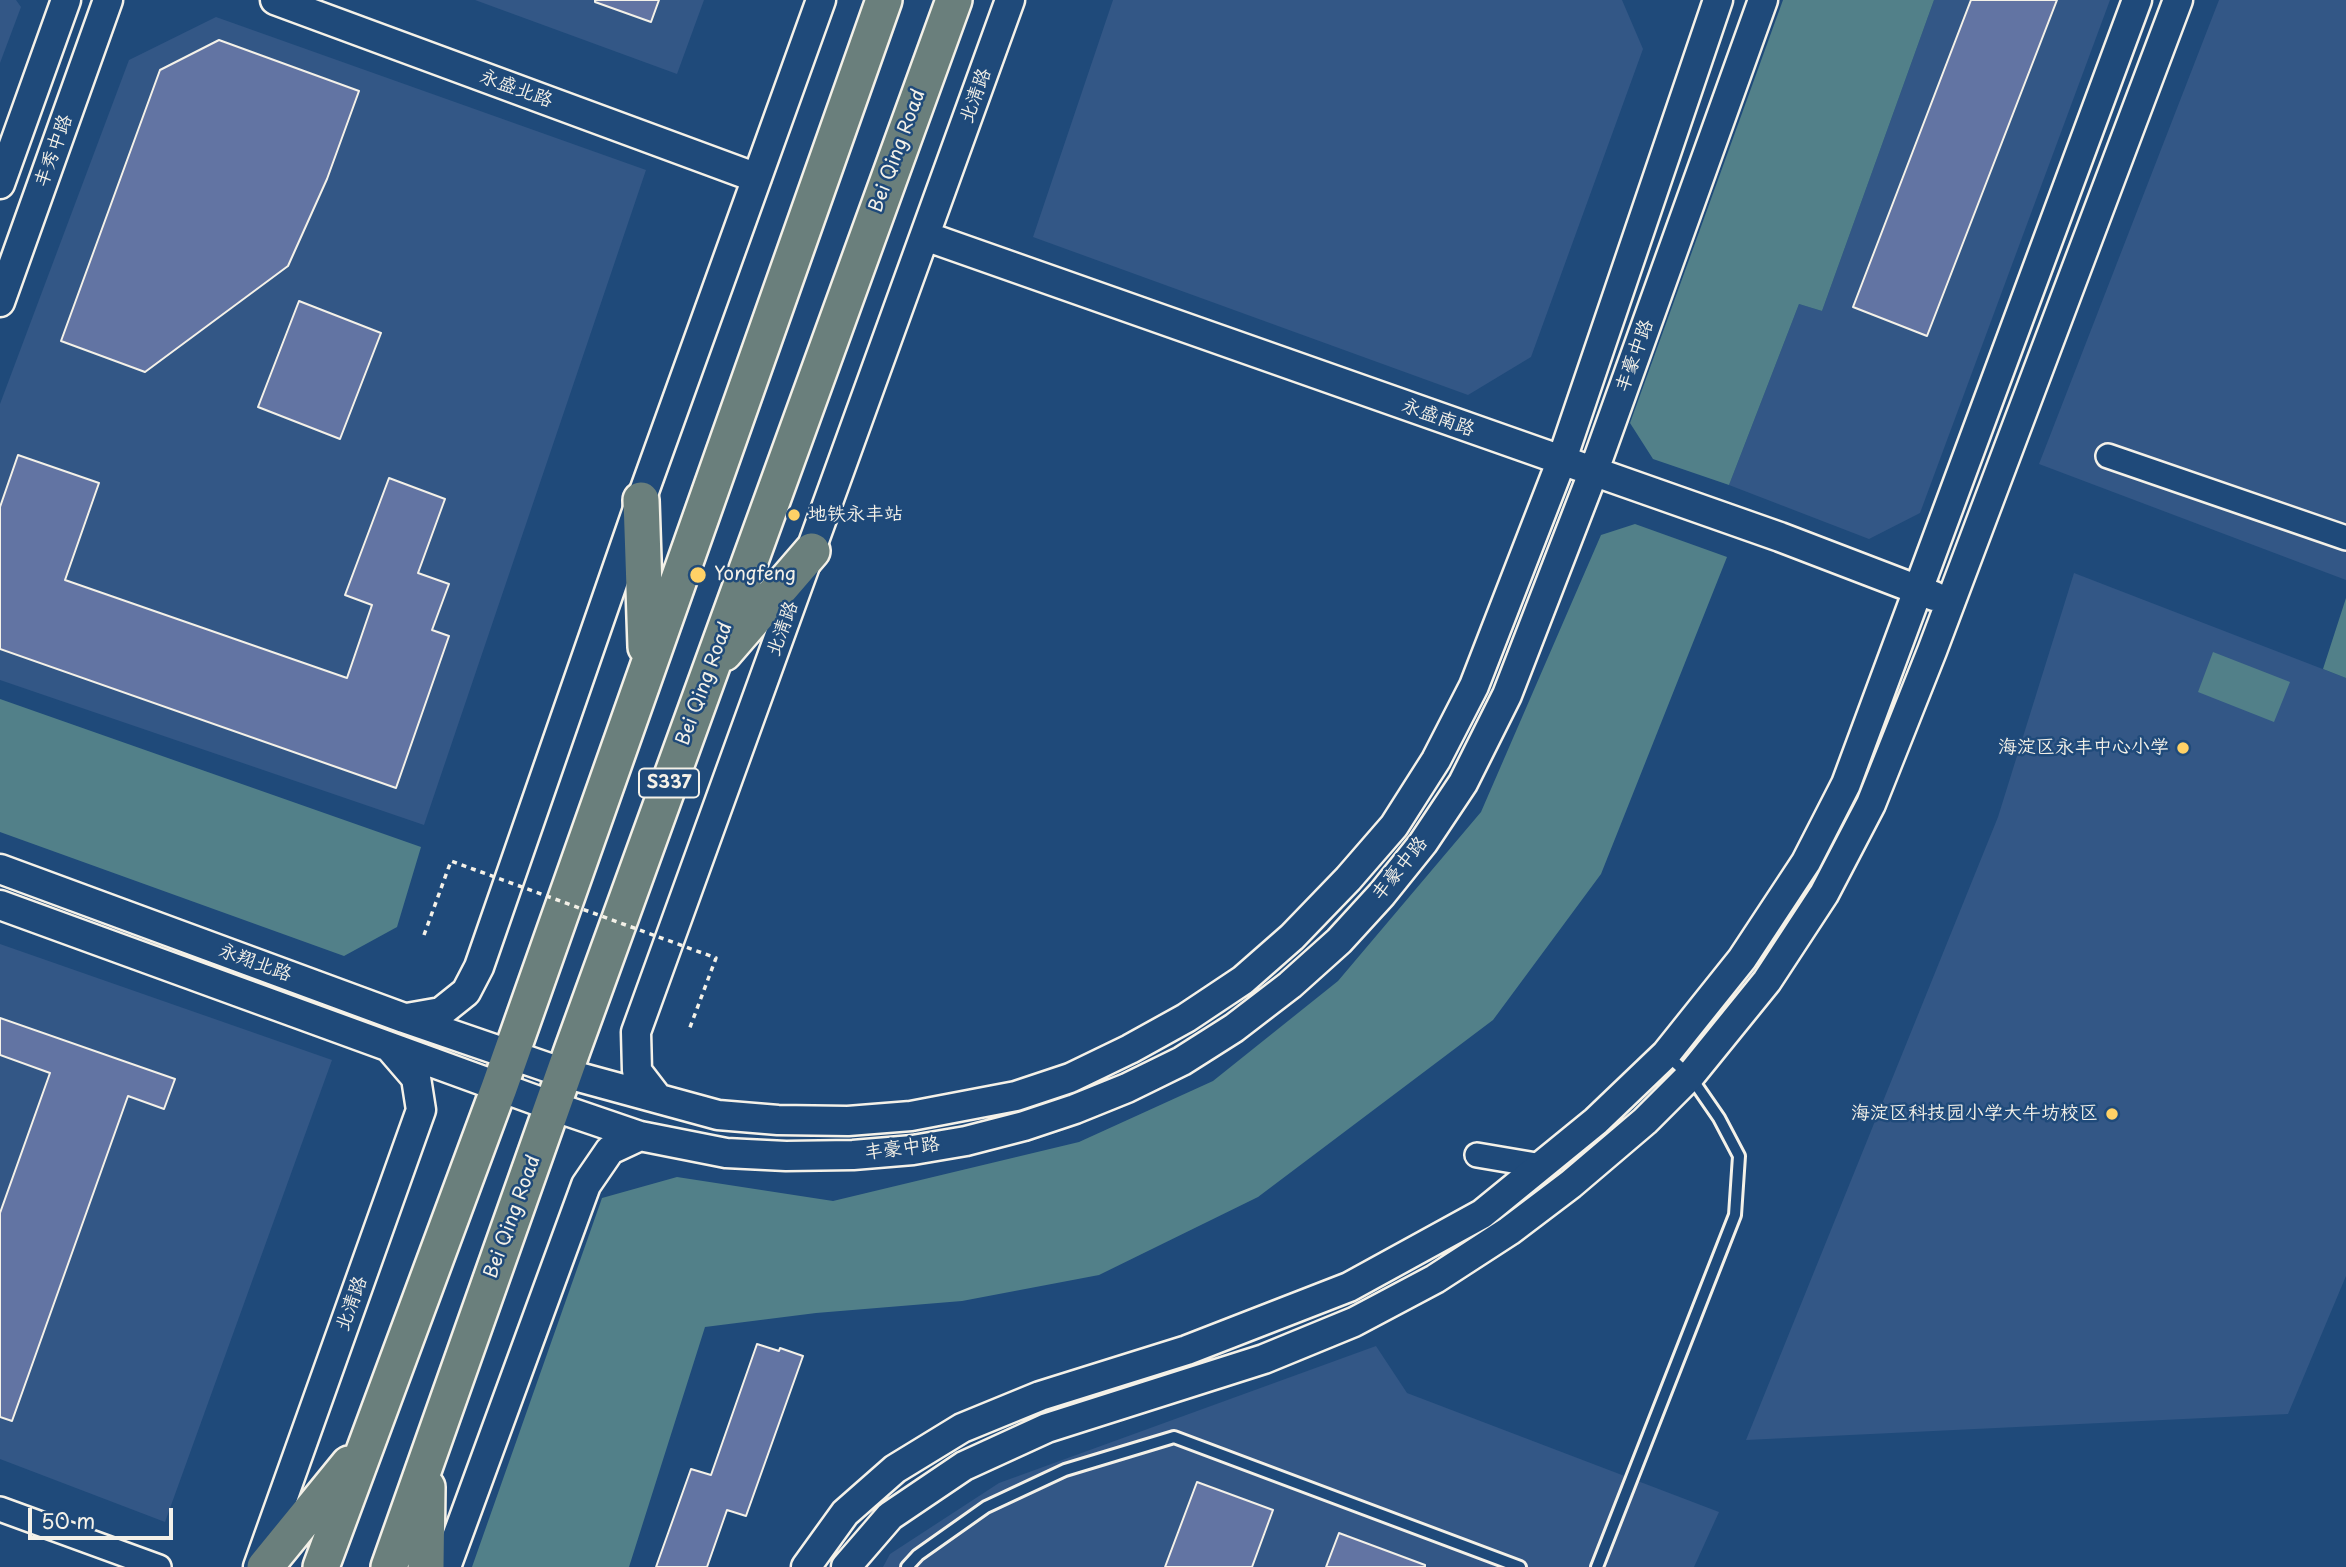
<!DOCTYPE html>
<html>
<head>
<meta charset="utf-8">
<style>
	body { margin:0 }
	#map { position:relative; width:2346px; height:1567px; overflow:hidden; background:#1f4a7a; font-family:"Playpen Sans",sans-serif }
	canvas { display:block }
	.scale { position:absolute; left:28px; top:1508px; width:145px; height:32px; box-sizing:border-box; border:4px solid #f4f1e8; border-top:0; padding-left:9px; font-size:21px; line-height:24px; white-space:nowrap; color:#f4f1e8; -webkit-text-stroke:5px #1f4a7a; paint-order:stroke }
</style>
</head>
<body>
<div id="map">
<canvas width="2346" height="1567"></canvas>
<div class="scale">50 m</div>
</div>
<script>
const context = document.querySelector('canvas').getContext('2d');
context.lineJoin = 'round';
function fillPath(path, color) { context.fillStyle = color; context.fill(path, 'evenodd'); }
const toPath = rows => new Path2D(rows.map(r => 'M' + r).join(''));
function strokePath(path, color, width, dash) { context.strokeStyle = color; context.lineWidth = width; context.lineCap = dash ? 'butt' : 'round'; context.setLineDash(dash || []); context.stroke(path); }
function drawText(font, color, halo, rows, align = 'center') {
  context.font = font + ' "Playpen Sans","LXGW WenKai TC",sans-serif'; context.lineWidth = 5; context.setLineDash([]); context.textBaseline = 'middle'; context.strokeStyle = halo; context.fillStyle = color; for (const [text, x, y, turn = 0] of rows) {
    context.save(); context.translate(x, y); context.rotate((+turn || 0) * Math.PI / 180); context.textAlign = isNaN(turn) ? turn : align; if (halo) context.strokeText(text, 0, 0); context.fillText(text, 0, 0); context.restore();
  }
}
fillPath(toPath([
	[0,0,16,0,21,7,0,63],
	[475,0,704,0,677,74],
	[1113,0,1622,0,1643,49,1531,357,1468,395,1033,237],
	[1934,0,2110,0,1920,513,1869,539,1729,485,1799,304,1822,311],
	[2219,0,2346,0,2346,580,2039,464],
	[216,17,646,170,424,825,0,680,0,404,129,60],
	[2074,573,2346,678,2346,1276,2288,1414,1746,1440,1998,817],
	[0,944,332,1060,165,1522,0,1459],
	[1376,1346,1407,1393,1719,1512,1694,1567,883,1567,890,1554,999,1483]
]), '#335786');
fillPath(toPath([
	[1783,0,1934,0,1822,311,1799,304,1729,485,1653,459,1630,423],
	[1635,524,1727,557,1601,874,1493,1020,1258,1197,1099,1275,962,1301,816,1313,705,1327,629,1567,472,1567,602,1198,677,1177,833,1201,1079,1142,1213,1081,1338,981,1481,812,1601,535],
	[2346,598,2346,678,2323,669],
	[2213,652,2290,682,2274,722,2198,692],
	[0,699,421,847,397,927,344,956,0,832]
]), '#528089');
const building = toPath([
	[595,0,659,0,651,22,595,2,595,0],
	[1971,0,2057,0,1927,336,1853,307,1971,0],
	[219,40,359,91,327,179,288,266,145,372,61,341,160,70,219,40],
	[299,301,381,333,340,439,258,407,299,301],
	[18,455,99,483,65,580,347,678,372,605,345,595,389,478,445,499,418,573,449,584,432,630,449,636,396,788,0,649,0,507,18,455],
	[0,1018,175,1079,164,1109,128,1096,12,1421,0,1417,0,1213,50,1073,0,1055,0,1018],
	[757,1344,779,1351,780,1348,803,1356,746,1516,727,1510,707,1567,656,1567,691,1469,711,1475,757,1344],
	[1197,1482,1273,1510,1252,1567,1165,1567,1197,1482],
	[1339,1533,1425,1565,1425,1567,1326,1567,1339,1533]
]);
fillPath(building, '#6274a3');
strokePath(building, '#f4f1e8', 2);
const service = toPath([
	[907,1567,918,1555,986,1507,1065,1470,1174,1437,1520,1567],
	[1597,1567,1735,1215,1739,1156,1719,1118,1690,1076,1666,1054]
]);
const minor = toPath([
	[2108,456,2346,538],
	[1477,1155,1542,1166],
	[0,1509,159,1567]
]);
const tertiary = toPath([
	[275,0,757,178],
	[0,184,66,0],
	[925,236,1780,537,1934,596],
	[0,302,108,0],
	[0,869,404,1018,564,1073,718,1115,778,1120,848,1121,911,1116,1016,1096,1070,1078,1130,1049,1186,1018,1243,980,1292,937,1348,879,1394,826,1436,760,1474,686,1561,462,1718,0],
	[0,905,552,1106,640,1136,726,1153,786,1156,853,1155,913,1150,966,1141,1024,1126,1075,1109,1127,1088,1182,1061,1234,1028,1290,985,1339,941,1382,894,1423,843,1463,783,1507,695,1593,473,1763,0],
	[407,1018,441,1012,466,992,479,967,641,500,821,0],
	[657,1097,637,1071,636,1032,1010,0],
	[258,1567,421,1110,416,1078,391,1049],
	[446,1567,586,1185,610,1150,640,1136],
	[806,1567,845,1513,895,1469,962,1428,1040,1396,1187,1350,1349,1287,1482,1214,1596,1121,1666,1054,1742,959,1806,862,1846,784,2137,0],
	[846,1567,890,1516,964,1466,1047,1428,1264,1359,1354,1322,1435,1279,1509,1231,1571,1184,1645,1121,1690,1076,1767,981,1824,894,1871,804,1932,651,2178,0]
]);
const primary = toPath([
	[641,500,646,647],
	[724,653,812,551],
	[265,1567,349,1464],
	[321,1567,499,1088,884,0],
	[389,1567,573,1048,954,0],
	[426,1567,427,1487]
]);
strokePath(service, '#f4f1e8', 16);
strokePath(minor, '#f4f1e8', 28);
strokePath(tertiary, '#f4f1e8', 33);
strokePath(primary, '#f4f1e8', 40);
strokePath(service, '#1f4a7a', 10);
strokePath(minor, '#1f4a7a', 23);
strokePath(tertiary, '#1f4a7a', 28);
strokePath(primary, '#6a7f7c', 35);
strokePath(toPath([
	[424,935,451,861,716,958,689,1030]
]), '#f4f1e8', 3.5, [5, 5]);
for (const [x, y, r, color] of [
	[794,515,7,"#ffd166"],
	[698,575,9,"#ffd166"],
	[2183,748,7,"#ffd166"],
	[2112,1114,7,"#ffd166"]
]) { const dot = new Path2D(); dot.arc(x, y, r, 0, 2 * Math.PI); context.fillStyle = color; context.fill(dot); strokePath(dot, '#1f4a7a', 2.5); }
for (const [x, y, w] of [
	[669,783,60]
]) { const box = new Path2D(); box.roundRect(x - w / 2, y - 14.5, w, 29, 5); context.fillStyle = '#1f4a7a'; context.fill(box); strokePath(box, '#f4f1e8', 2); }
drawText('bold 18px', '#f4f1e8', null, [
	["S337",669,783]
]);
drawText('19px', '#f4f1e8', '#1f4a7a', [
	["永盛北路",516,89,20],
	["北清路",976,96,-70],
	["丰秀中路",54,151,-70],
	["Bei Qing Road",898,151,-70],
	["丰豪中路",1635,356,-70],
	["永盛南路",1438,418,20],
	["北清路",783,629,-70],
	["Bei Qing Road",705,684,-70],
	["丰豪中路",1400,869,-51],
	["永翔北路",255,963,20],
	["丰豪中路",902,1149,-7],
	["Bei Qing Road",513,1217,-70],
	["北清路",352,1304,-70]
]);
drawText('19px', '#f4f1e8', '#1f4a7a', [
	["地铁永丰站",808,515],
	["Yongfeng",714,575],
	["海淀区永丰中心小学",2169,748,"right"],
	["海淀区科技园小学大牛坊校区",2098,1114,"right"]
], 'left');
</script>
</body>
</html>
